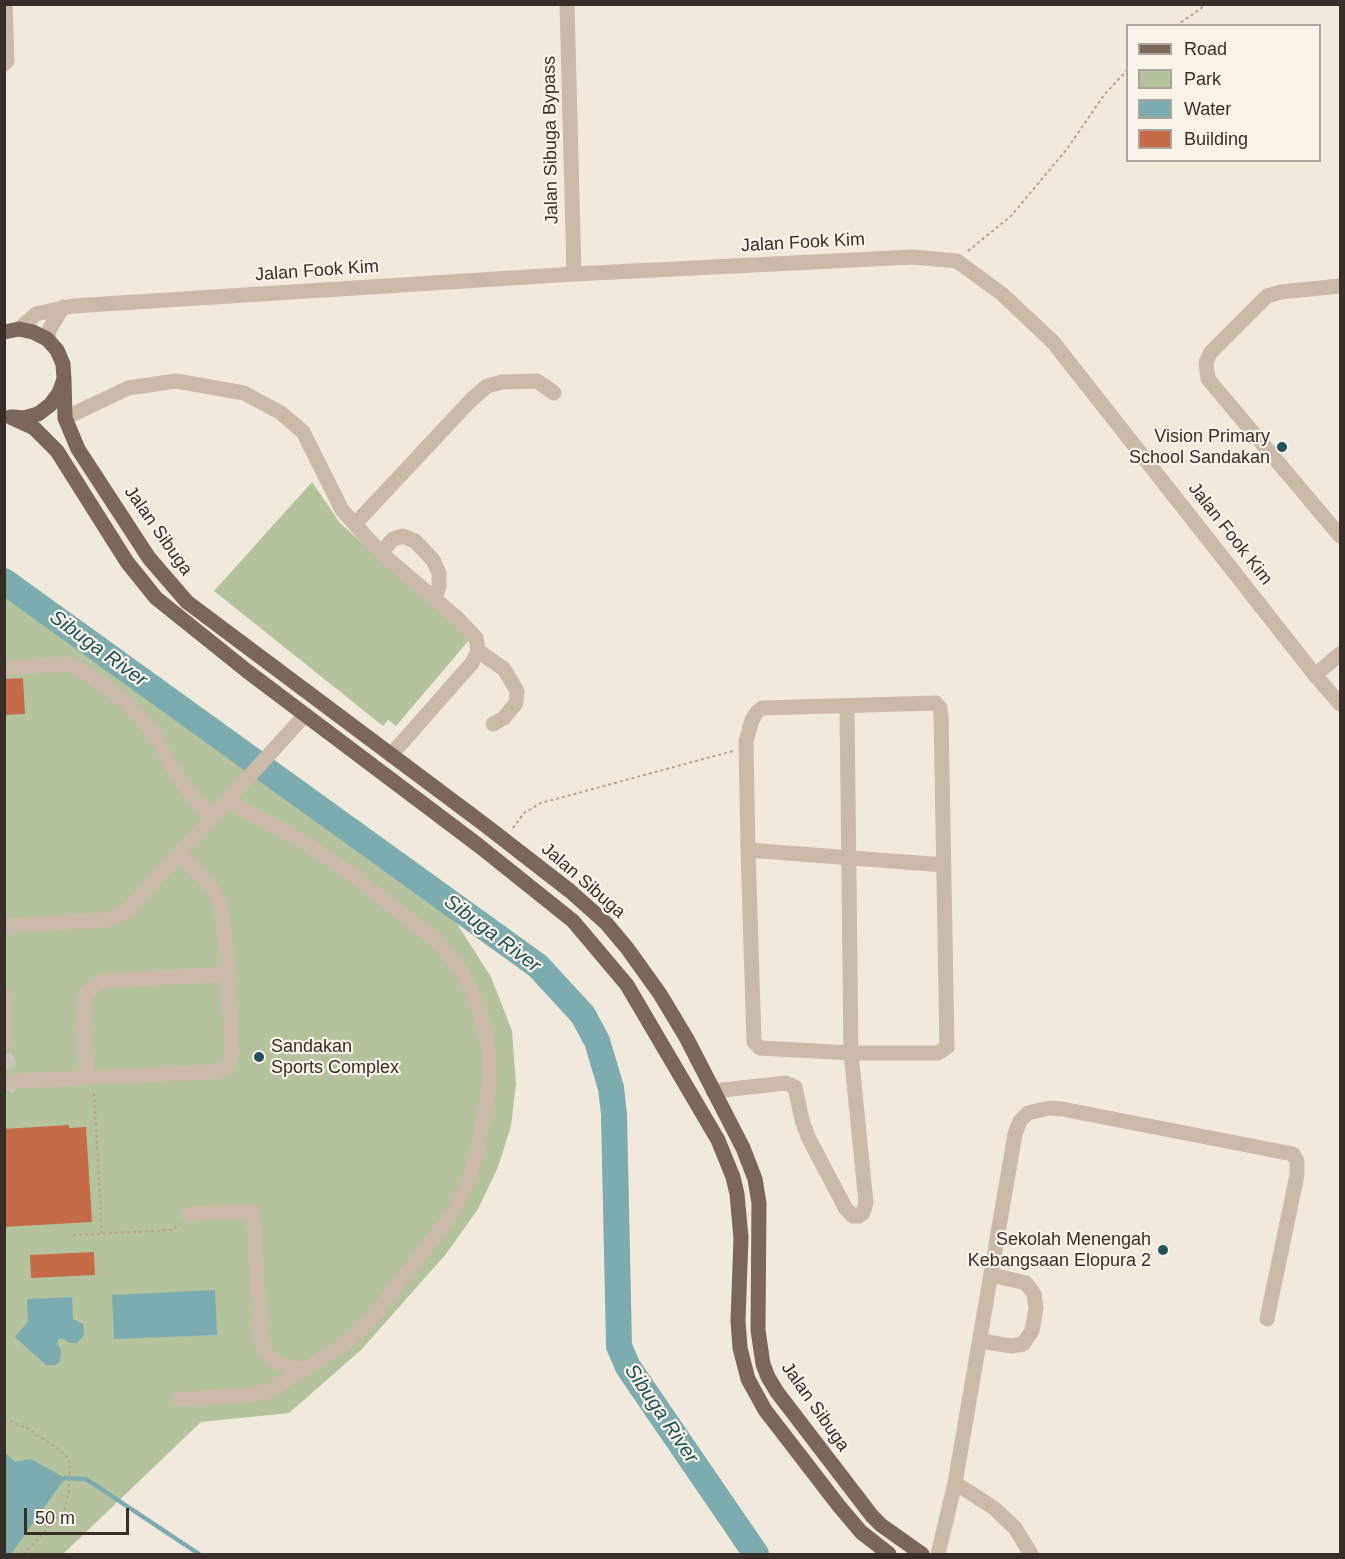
<!DOCTYPE html>
<html>
<head>
<meta charset="utf-8">
<style>
	body { margin:0 }
	#map { position:relative; width:1345px; height:1559px; overflow:hidden; background:#f2e9dd; font-family:Helvetica,sans-serif }
	canvas { display:block }
	.frame { position:absolute; inset:0; border:6px solid #382e29; pointer-events:none }
	.legend { position:absolute; left:1126px; top:24px; width:195px; height:138px; box-sizing:border-box; background:#faf3ea; border:2px solid #aca49d; margin:0; padding:8px 10px; list-style:none; font-size:18px; color:#382e29 }
	.legend li { display:flex; align-items:center; gap:12px; height:30px }
	.legend b { width:30px; border:2px solid #aca49d }
	.scale { position:absolute; left:24px; top:1508px; width:105px; height:27px; box-sizing:border-box; border:3px solid #382e29; border-top:0; padding-left:8px; font-size:18px; line-height:21px; white-space:nowrap; color:#382e29; -webkit-text-stroke:4px #faf3ea; paint-order:stroke }
</style>
</head>
<body>
<div id="map">
<canvas width="1345" height="1559"></canvas>
<div class="frame"></div>
<ul class="legend">
<li><b style="height:8px;background:#7a665a"></b>Road</li>
<li><b style="height:16px;background:#b4c29d"></b>Park</li>
<li><b style="height:16px;background:#7cacb0"></b>Water</li>
<li><b style="height:16px;background:#c66b48"></b>Building</li>
</ul>
<div class="scale">50 m</div>
</div>
<script>
const context = document.querySelector('canvas').getContext('2d');
context.lineJoin = 'round';
function fillPath(path, color) { context.fillStyle = color; context.fill(path, 'evenodd'); }
const toPath = rows => new Path2D(rows.map(r => 'M' + r).join(''));
function strokePath(path, color, width, dash) { context.strokeStyle = color; context.lineWidth = width; context.lineCap = dash ? 'butt' : 'round'; context.setLineDash(dash || []); context.stroke(path); }
function drawText(font, color, halo, rows, align = 'center') {
  context.font = font + ' Helvetica,sans-serif'; context.lineWidth = 4.5; context.setLineDash([]); context.textBaseline = 'middle'; context.strokeStyle = halo; context.fillStyle = color; for (const [text, x, y, turn = 0] of rows) {
    context.save(); context.translate(x, y); context.rotate((+turn || 0) * Math.PI / 180); context.textAlign = isNaN(turn) ? turn : align; if (halo) context.strokeText(text, 0, 0); context.fillText(text, 0, 0); context.restore();
  }
}
fillPath(toPath([
	[312,482,340,523,470,639,396,726,388,720,383,726,214,591],
	[5,594,454,919,491,977,512,1031,516,1084,511,1126,498,1167,478,1209,446,1254,361,1350,289,1413,201,1422,63,1554,5,1554]
]), '#b4c29d');
fillPath(toPath([
	[215,1290,217,1335,114,1339,112,1295],
	[72,1297,73,1319,83,1324,84,1335,77,1343,70,1343,62,1338,58,1340,57,1344,61,1350,60,1361,56,1365,46,1365,15,1337,28,1322,27,1299],
	[4,1452,15,1462,31,1459,65,1478,11,1554,5,1554]
]), '#7cacb0');
strokePath(toPath([
	[65,1478,86,1479,199,1554]
]), '#7cacb0', 4.5);
strokePath(toPath([
	[4,581,538,966,583,1015,597,1041,611,1088,614,1114,619,1346,628,1367,756,1554]
]), '#7cacb0', 26);
fillPath(toPath([
	[23,678,25,714,4,715,4,679],
	[69,1125,69,1128,86,1127,92,1222,4,1227,4,1129],
	[94,1252,95,1275,31,1278,30,1255]
]), '#c66b48');
strokePath(toPath([
	[4,1055,12,1071,11,1081,4,1094]
]), '#cdc4b9', 15, [15, 8]);
strokePath(toPath([
	[1176,26,1207,4],
	[968,251,1011,216,1067,149,1104,95,1128,69],
	[513,828,524,813,541,803,733,751],
	[94,1093,102,1233],
	[73,1235,173,1230,179,1224],
	[4,1419,27,1428,64,1453,70,1463,69,1493,64,1510,24,1554]
]), '#b7a493', 2, [3, 3]);
strokePath(toPath([
	[567,4,574,274],
	[4,64,7,61,5,4],
	[1340,286,1281,292,1267,296,1210,353,1206,363,1208,379,1340,536],
	[19,329,36,314,73,306,574,274,913,257,957,261,1002,294,1053,342,1315,675,1340,704],
	[47,339,50,328,63,307],
	[65,418,128,388,176,381,244,393,281,413,303,432,342,510,381,553,457,618,476,638,478,651,472,663,391,755],
	[355,524,471,400,487,386,502,382,537,381,554,393],
	[381,553,393,539,403,536,415,541,433,560,439,573,439,586,435,599],
	[478,651,504,669,517,691,516,703,504,718,493,724],
	[4,668,68,664,90,676,123,700,154,733,169,763,192,796,212,817],
	[1315,675,1340,654],
	[936,703,940,708,941,715,947,1047,938,1053,851,1053,760,1048,754,1042,748,850,746,741,752,720,757,712,762,708,936,703],
	[748,850,944,865],
	[4,926,105,920,118,916,128,910,305,715],
	[4,994,4,1042],
	[87,1078,83,1015,86,993,101,981,228,974],
	[11,1081,213,1072,225,1069,232,1055,226,944,220,903,211,887,179,853],
	[713,1091,786,1083,795,1087,802,1120,808,1137,846,1209,853,1216,859,1216,863,1213,866,1203,851,1053,847,706],
	[188,1214,253,1211,261,1341,266,1353,276,1362,303,1371],
	[981,1341,1011,1346,1023,1344,1032,1331,1036,1308,1034,1294,1026,1283,992,1275],
	[180,1399,251,1395,269,1391,346,1343,372,1318,452,1214,466,1186,478,1149,490,1081,488,1046,480,1011,462,972,438,942,349,872,299,839,227,801],
	[955,1483,994,1508,1015,1528,1031,1554],
	[938,1554,955,1483,1015,1134,1020,1121,1028,1113,1049,1108,1062,1109,1293,1154,1297,1161,1297,1175,1267,1319]
]), '#cbbaa9', 15);
strokePath(toPath([
	[4,332,19,329,33,332,47,339,57,350,63,364,64,379,59,393,50,405,38,414,24,418,13,417],
	[64,379,65,418,78,449,149,558,187,602,485,825,570,891,606,923,627,948,660,994,687,1039,743,1148,755,1179,759,1203,758,1330,763,1364,768,1377,777,1392,872,1516,881,1525,922,1554],
	[10,417,34,428,57,451,127,562,156,598,247,671,478,845,573,921,627,985,718,1140,733,1177,737,1194,741,1238,738,1321,740,1348,748,1379,765,1410,839,1506,861,1532,889,1554]
]), '#7a665a', 15);
for (const [x, y, r, color] of [
	[1282,447,6,"#1e535a"],
	[259,1057,6,"#1e535a"],
	[1163,1250,6,"#1e535a"]
]) { const dot = new Path2D(); dot.arc(x, y, r, 0, 2 * Math.PI); context.fillStyle = color; context.fill(dot); strokePath(dot, '#faf3ea', 2); }
drawText('18px', '#382e29', '#faf3ea', [
	["Jalan Sibuga Bypass",551,140,-91],
	["Jalan Fook Kim",803,243,-3],
	["Jalan Fook Kim",317,271,-4],
	["Jalan Sibuga",158,531,55],
	["Jalan Fook Kim",1230,534,52],
	["Jalan Sibuga",583,881,41],
	["Jalan Sibuga",815,1407,55]
]);
drawText('18px', '#382e29', '#faf3ea', [
	["Vision Primary",1270,437],
	["School Sandakan",1270,458],
	["Sandakan",271,1047,"left"],
	["Sports Complex",271,1068,"left"],
	["Sekolah Menengah",1151,1240],
	["Kebangsaan Elopura 2",1151,1261]
], 'right');
drawText('italic 20px', '#1e535a', '#faf3ea', [
	["Sibuga River",98,649,36],
	["Sibuga River",492,934,37],
	["Sibuga River",661,1414,56]
]);
</script>
</body>
</html>
